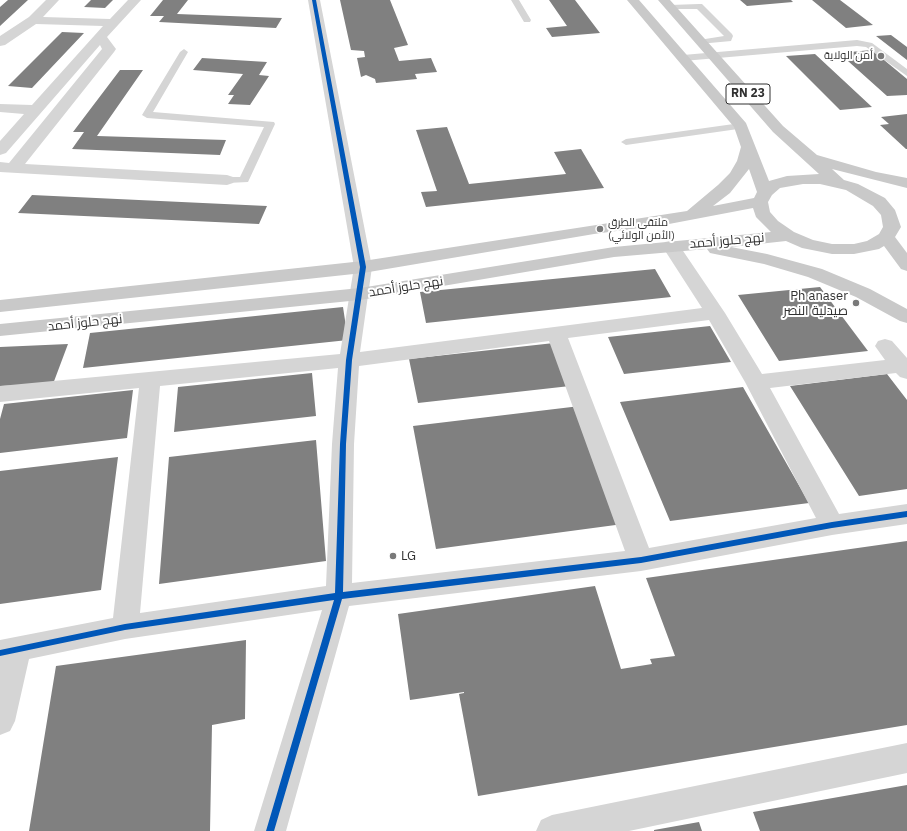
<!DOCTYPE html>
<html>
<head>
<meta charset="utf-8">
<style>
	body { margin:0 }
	canvas { display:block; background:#fff }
</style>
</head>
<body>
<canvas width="907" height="831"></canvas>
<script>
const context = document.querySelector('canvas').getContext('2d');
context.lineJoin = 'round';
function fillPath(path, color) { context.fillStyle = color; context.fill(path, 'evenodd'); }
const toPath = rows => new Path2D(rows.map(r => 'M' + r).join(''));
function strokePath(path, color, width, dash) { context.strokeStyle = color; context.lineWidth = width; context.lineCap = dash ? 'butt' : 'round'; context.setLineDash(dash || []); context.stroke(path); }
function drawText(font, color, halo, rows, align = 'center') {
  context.font = font + ' "IBM Plex Sans",Cairo,sans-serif'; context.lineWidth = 4; context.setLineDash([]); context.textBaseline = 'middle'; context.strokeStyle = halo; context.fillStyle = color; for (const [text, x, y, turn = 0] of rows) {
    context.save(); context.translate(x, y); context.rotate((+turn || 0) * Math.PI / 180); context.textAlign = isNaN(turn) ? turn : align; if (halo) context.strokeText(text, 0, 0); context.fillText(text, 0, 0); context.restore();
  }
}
fillPath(toPath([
	[8,0,28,0,0,26,0,7],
	[91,0,113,0,105,8,84,7],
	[163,0,188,0,177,14,282,18,276,28,159,22,164,16,150,16],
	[340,0,390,0,408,45,394,48,399,61,431,58,437,72,415,74,417,79,376,83,375,79,366,75,361,77,357,58,365,57,364,51,351,50],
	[549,0,575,0,600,33,552,37,546,28,567,26],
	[740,0,791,0,793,2,747,6],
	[812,0,840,0,873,25,846,28],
	[62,32,84,33,32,88,8,86],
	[891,35,907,47,907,60,876,36],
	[872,50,907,79,907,95,887,96,839,53],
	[815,54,872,107,840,110,786,56],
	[202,58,267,62,259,75,269,76,250,105,228,104,234,95,228,95,243,74,193,70],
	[120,70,143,70,97,136,226,140,220,155,72,149,84,132,73,132],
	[907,114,907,149,906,149,880,125,889,124,881,117],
	[447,127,469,184,566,174,554,152,581,149,604,188,426,207,421,192,437,191,416,130],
	[32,195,267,206,259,224,18,213],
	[655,269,671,297,426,323,420,292],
	[820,287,868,351,779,361,738,295],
	[343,307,348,340,83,368,90,333],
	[710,326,731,362,624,374,608,337],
	[554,343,570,386,418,403,409,359],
	[68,344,53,384,0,386,0,347],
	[312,373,316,416,174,432,178,387],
	[887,374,907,400,907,489,859,496,790,386],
	[743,387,809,503,670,521,620,402],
	[133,390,127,438,0,453,0,419,4,404],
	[580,406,623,524,436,549,413,426],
	[316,440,326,561,159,584,169,457],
	[118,457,101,590,0,604,0,471],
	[907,541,907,725,478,796,459,694,464,693,464,692,410,700,398,614,595,586,621,669,652,664,650,659,675,656,646,578],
	[246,640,245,719,212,725,210,831,29,831,56,666],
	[907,785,907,831,760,831,753,812],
	[699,822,702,831,654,831,654,830]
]), '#808080');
fillPath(toPath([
	[511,0,519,0,531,20,530,22,524,22,511,0],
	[699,4,702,4,732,34,733,36,731,41,699,44,699,40,724,36,697,9,670,9,666,7,670,5,699,4],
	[857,40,872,43,907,69,907,76,866,47,857,46,683,61,678,58,683,55,857,40],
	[184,49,188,52,153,112,274,122,275,124,248,182,227,183,221,180,227,177,240,177,264,127,147,118,142,115,180,52,184,49],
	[741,123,745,124,746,126,745,128,626,145,621,142,626,139,741,123]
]), '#d5d5d5');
fillPath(toPath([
	[46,0,59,0,43,17,110,19,128,0,141,0,107,37,116,49,114,52,25,164,227,175,233,177,235,180,233,183,227,185,0,172,0,162,9,163,102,49,100,45,6,153,0,155,0,141,24,114,0,112,0,104,32,105,103,26,36,24,5,45,0,46,0,36,29,17,46,0],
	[308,0,320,0,372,267,360,352,702,308,662,246,665,242,671,241,677,242,725,313,762,374,885,360,875,346,878,341,885,339,892,341,907,358,907,379,900,377,896,373,770,388,839,514,907,504,907,524,832,535,641,571,349,606,286,831,254,831,322,610,125,639,29,659,15,721,10,731,0,735,0,640,113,618,139,388,0,402,0,386,340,354,354,267,308,0],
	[709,320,745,382,816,518,649,548,568,338,709,320],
	[549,341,625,551,352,583,354,444,359,366,549,341],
	[338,368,332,444,326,586,140,613,160,386,338,368],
	[907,743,907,773,629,831,536,831,541,820,552,815,907,743]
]), '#d5d5d5');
fillPath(toPath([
	[627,0,639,0,746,123,769,181,787,176,819,174,773,132,658,0,670,0,783,126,817,155,876,172,907,178,907,188,832,169,844,180,858,184,885,198,895,210,901,227,895,237,907,253,907,271,901,269,884,246,879,249,854,254,832,254,802,248,786,241,731,247,767,254,822,269,870,289,907,309,907,323,900,321,856,297,808,277,764,264,710,253,707,249,614,257,360,300,0,336,0,324,360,288,614,247,771,232,756,217,753,208,669,224,594,234,363,273,0,312,0,300,363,261,687,211,718,185,730,173,737,161,741,147,734,127,627,0],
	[749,169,757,192,754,198,713,206,730,193,749,169],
	[803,184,820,184,846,190,873,206,881,215,883,227,879,234,867,241,854,244,832,244,813,240,794,232,778,221,770,212,768,202,772,195,780,188,803,184]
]), '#c9c9c9');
fillPath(toPath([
	[312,0,316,0,366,267,352,360,346,444,343,592,641,557,832,522,907,511,907,517,832,528,641,563,342,599,274,831,266,831,334,600,125,630,0,656,0,650,125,624,335,593,340,444,346,360,360,267,312,0]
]), '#0057b8');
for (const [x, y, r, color] of [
	[881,56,4,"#797979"],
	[600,229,4,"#797979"],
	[856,303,4,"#797979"],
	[393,556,4,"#797979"]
]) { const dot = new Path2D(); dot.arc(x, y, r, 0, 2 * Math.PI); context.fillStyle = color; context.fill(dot); strokePath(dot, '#fff', 1.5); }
drawText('11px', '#313131', '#fff', [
	["أمن الولاية",873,56],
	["ملتقى الطرق",608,223,"left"],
	["(الأمن الولائي)",608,236,"left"]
], 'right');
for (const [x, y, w] of [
	[748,94,44]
]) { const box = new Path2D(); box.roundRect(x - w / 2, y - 10, w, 20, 3); context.fillStyle = '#fff'; context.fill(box); strokePath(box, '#313131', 1); }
drawText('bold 12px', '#313131', null, [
	["RN 23",748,94]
]);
drawText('13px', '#313131', '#fff', [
	["نهج حلوز أحمد",727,241,-5],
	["نهج حلوز أحمد",406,287,-9],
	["نهج حلوز أحمد",85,323,-6]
]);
drawText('13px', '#313131', '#fff', [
	["Ph anaser",848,296],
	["صيدلية النصر",848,311],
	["LG",401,556,"left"]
], 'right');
</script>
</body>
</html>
